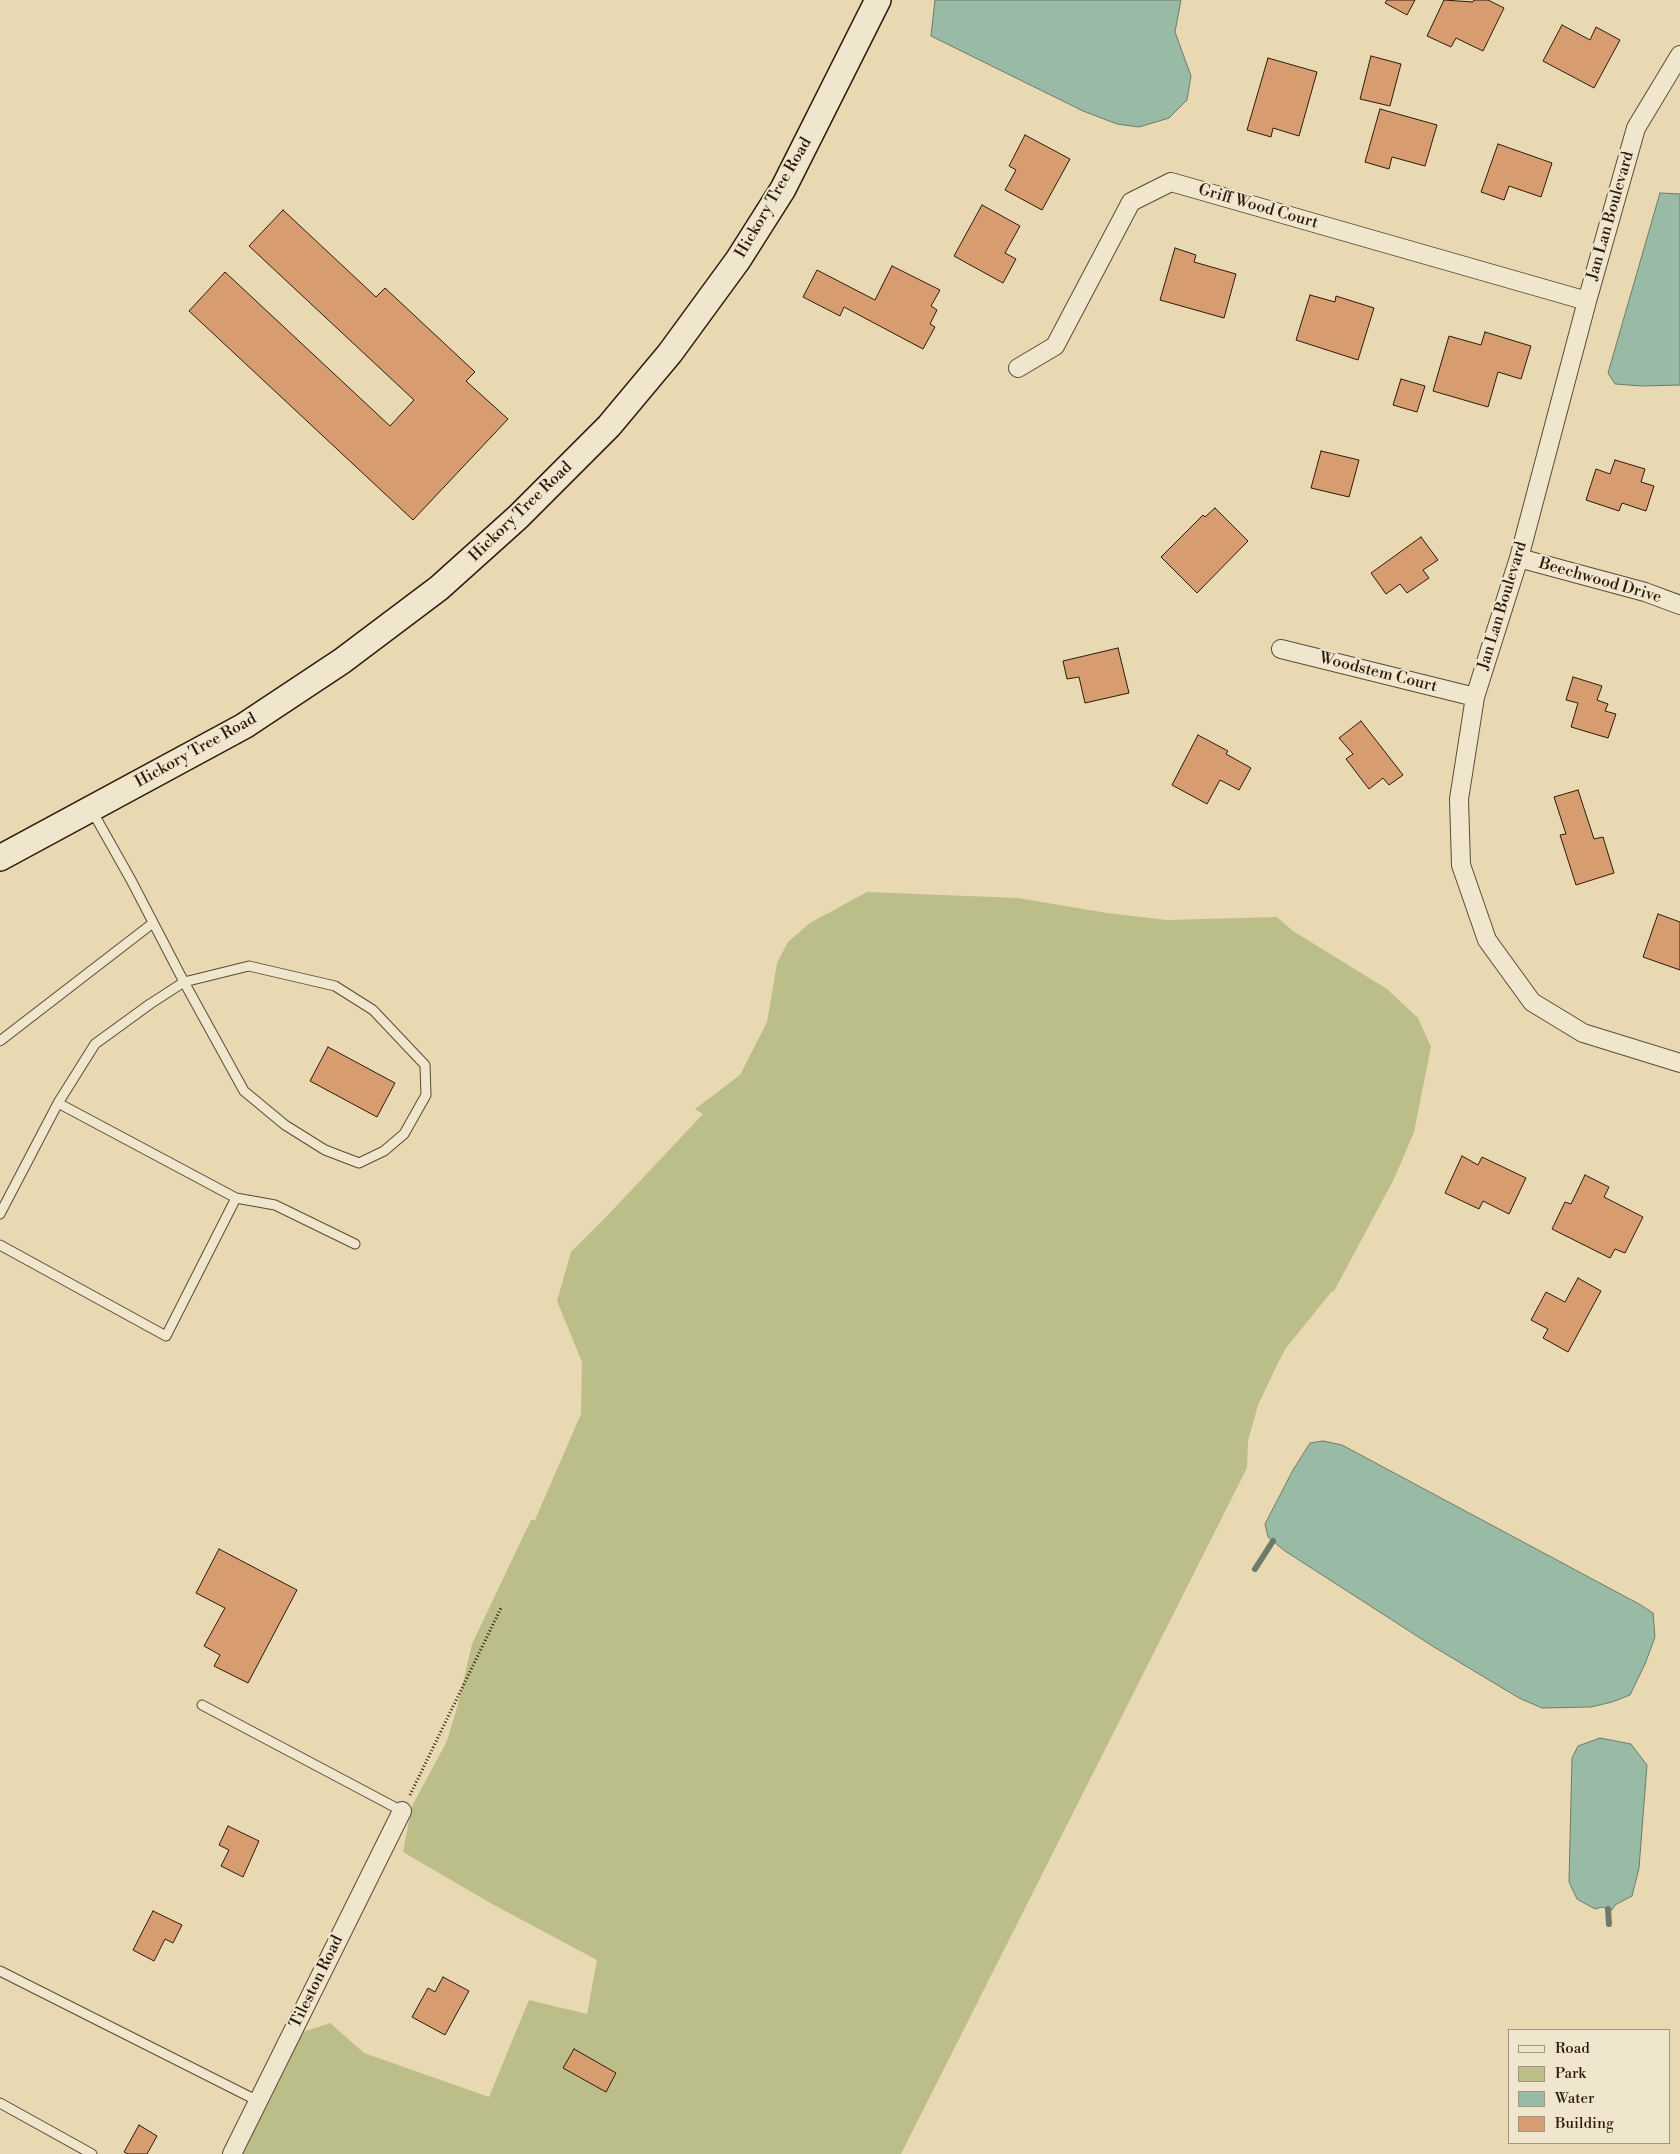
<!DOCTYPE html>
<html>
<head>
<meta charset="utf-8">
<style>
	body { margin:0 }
	#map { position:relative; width:1680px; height:2154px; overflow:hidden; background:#e8d9b3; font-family:"Libre Bodoni",serif }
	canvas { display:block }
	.legend { position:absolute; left:1508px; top:2029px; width:162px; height:115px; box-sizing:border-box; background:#f0e6ce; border:1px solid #a29480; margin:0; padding:6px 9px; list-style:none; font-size:15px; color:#2d1a0b }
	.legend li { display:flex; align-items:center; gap:10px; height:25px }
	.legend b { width:25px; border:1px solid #a29480 }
</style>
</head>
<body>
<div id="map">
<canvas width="1680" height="2154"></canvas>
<ul class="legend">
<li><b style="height:6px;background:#f0e6ce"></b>Road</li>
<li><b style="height:14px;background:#bbbe89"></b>Park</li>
<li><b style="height:14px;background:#99bba6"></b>Water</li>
<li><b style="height:14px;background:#d79d71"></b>Building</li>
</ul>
</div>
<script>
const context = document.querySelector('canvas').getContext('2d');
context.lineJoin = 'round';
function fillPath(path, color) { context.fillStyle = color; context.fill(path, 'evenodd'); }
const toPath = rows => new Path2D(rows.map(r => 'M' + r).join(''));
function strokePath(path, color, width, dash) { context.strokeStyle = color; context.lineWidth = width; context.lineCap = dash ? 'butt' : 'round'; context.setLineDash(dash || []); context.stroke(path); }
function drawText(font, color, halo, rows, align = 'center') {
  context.font = font + ' "Libre Bodoni",serif'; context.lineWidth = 4; context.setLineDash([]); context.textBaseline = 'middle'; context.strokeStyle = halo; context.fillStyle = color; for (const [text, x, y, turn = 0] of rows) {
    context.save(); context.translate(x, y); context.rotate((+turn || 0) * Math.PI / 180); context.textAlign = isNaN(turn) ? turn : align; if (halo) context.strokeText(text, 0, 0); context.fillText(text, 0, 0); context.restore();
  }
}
fillPath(toPath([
	[867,892,1018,898,1107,913,1167,920,1277,917,1293,931,1387,989,1418,1018,1431,1047,1414,1132,1394,1179,1333,1293,1333,1290,1286,1348,1277,1365,1258,1405,1248,1441,1247,1468,901,2154,239,2154,297,2034,330,2023,364,2053,489,2097,529,2000,587,2014,597,1960,492,1904,403,1852,412,1806,447,1741,458,1704,472,1644,531,1520,535,1520,581,1414,582,1362,557,1301,571,1252,606,1217,703,1114,695,1109,740,1075,767,1022,777,963,788,942,810,923]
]), '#bbbe89');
const water = toPath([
	[935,0,1181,0,1175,32,1191,76,1187,100,1169,118,1139,127,1117,124,1083,111,931,36,935,0],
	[1660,193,1680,194,1680,385,1642,386,1615,384,1608,373,1660,193],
	[1323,1441,1342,1445,1639,1604,1653,1613,1655,1637,1645,1664,1630,1695,1612,1702,1591,1707,1542,1708,1519,1698,1434,1647,1285,1551,1268,1537,1265,1524,1293,1470,1310,1443,1323,1441],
	[1600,1738,1631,1744,1647,1765,1639,1868,1632,1896,1615,1905,1612,1910,1602,1907,1595,1909,1577,1899,1569,1882,1572,1758,1578,1746,1600,1738]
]);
fillPath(water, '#99bba6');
strokePath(water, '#6e7b68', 1);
strokePath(toPath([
	[1255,1569,1273,1541],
	[1608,1909,1609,1924]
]), '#6e7b68', 6);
const building = toPath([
	[1387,0,1415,0,1407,15,1385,3,1387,0],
	[1444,0,1473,2,1474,0,1488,0,1504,8,1483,51,1456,38,1451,47,1427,36,1444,0],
	[1562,25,1590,40,1596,27,1620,40,1594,88,1543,61,1562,25],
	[1371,56,1401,64,1390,106,1360,99,1371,56],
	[1268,58,1317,72,1299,136,1273,128,1271,137,1247,130,1268,58],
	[1380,109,1437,125,1425,166,1392,157,1389,169,1365,162,1380,109],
	[1025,135,1070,159,1042,210,1005,190,1016,170,1009,166,1025,135],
	[1498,144,1552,163,1541,197,1509,186,1504,200,1481,192,1498,144],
	[982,205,1020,226,1005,253,1016,259,1003,283,954,256,982,205],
	[283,210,376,297,385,288,475,372,466,381,508,419,413,520,189,311,225,272,390,426,414,400,249,246,283,210],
	[1175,248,1196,255,1194,262,1236,274,1224,318,1160,300,1175,248],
	[892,266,940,290,931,306,937,310,930,324,935,327,923,349,844,307,840,316,803,297,817,270,875,300,892,266],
	[1310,295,1335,302,1336,296,1374,308,1358,360,1296,340,1310,295],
	[1485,332,1531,346,1521,379,1498,372,1488,407,1433,391,1449,336,1481,345,1485,332],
	[1401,379,1425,386,1417,412,1393,405,1401,379],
	[1321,451,1359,460,1349,497,1311,488,1321,451],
	[1615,460,1645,469,1641,482,1654,486,1646,511,1622,503,1619,511,1586,500,1596,469,1610,474,1615,460],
	[1215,508,1248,541,1197,593,1161,557,1203,515,1205,517,1215,508],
	[1421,537,1438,560,1423,570,1429,578,1407,593,1400,584,1386,594,1371,573,1421,537],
	[1118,648,1129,693,1085,703,1079,677,1067,679,1063,661,1118,648],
	[1573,677,1602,686,1597,700,1608,704,1605,711,1616,714,1608,738,1571,727,1578,703,1566,700,1573,677],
	[1361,721,1403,775,1389,785,1383,778,1369,789,1346,759,1353,754,1339,738,1361,721],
	[1198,735,1228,751,1226,754,1251,768,1239,790,1220,780,1207,804,1172,785,1198,735],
	[1578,790,1594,839,1603,837,1614,873,1576,885,1560,835,1566,834,1554,797,1578,790],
	[1658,914,1680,922,1680,970,1643,957,1658,914],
	[328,1047,395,1083,377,1117,310,1081,328,1047],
	[1462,1156,1478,1165,1482,1157,1526,1178,1509,1214,1483,1201,1479,1209,1445,1193,1462,1156],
	[1585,1175,1609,1187,1604,1197,1643,1217,1625,1253,1615,1249,1610,1258,1552,1229,1565,1202,1571,1204,1585,1175],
	[1578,1278,1601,1291,1568,1352,1543,1338,1548,1329,1531,1320,1546,1292,1565,1302,1578,1278],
	[219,1549,297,1590,248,1683,214,1666,220,1655,204,1646,225,1608,196,1593,219,1549],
	[228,1826,259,1841,243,1877,221,1866,229,1850,219,1845,228,1826],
	[153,1911,182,1925,173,1943,165,1939,154,1961,133,1950,153,1911],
	[443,1977,469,1991,445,2035,412,2017,428,1988,435,1992,443,1977],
	[574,2049,616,2073,606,2092,563,2068,574,2049],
	[139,2125,157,2136,147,2154,128,2154,124,2152,139,2125]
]);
fillPath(building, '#d79d71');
strokePath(building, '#2d1a0b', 1);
const lane = toPath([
	[91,809,131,880,184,982,244,1091,285,1125,325,1150,359,1163,384,1151,404,1134,426,1095,425,1065,373,1010,335,986,249,966,184,982,150,1004,95,1044,58,1103,236,1198,275,1205,355,1244],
	[0,1041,153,923],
	[0,1214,58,1103],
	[0,1245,166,1336,236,1198],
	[202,1705,402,1811],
	[0,1971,258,2101],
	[0,2103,92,2154]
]);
const street = toPath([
	[1680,55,1636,128,1587,301,1519,558,1475,697,1459,799,1461,865,1487,940,1532,1002,1583,1033,1680,1063],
	[1018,368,1055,346,1131,202,1171,182,1587,301],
	[1519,558,1645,592,1680,605],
	[1281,649,1475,697],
	[232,2154,402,1811]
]);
const secondary = toPath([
	[0,858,244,726,342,661,439,588,518,517,609,426,670,353,738,260,783,189,878,0]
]);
strokePath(lane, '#5c4a35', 11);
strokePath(street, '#5c4a35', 20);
strokePath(secondary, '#2d1a0b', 28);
strokePath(toPath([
	[410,1795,501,1608]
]), '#2d1a0b', 3, [1, 2.5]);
strokePath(lane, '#f0e6ce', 9);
strokePath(street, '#f0e6ce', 18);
strokePath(secondary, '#f0e6ce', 25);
drawText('16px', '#2d1a0b', '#f0e6ce', [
	["Hickory Tree Road",774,198,-60],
	["Griff Wood Court",1258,207,16],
	["Jan Lan Boulevard",1611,216,-74],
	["Hickory Tree Road",521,512,-44],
	["Beechwood Drive",1600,581,16],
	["Jan Lan Boulevard",1503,606,-73],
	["Woodstem Court",1378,673,14],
	["Hickory Tree Road",196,751,-29],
	["Tileston Road",317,1982,-64]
]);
</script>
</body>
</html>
